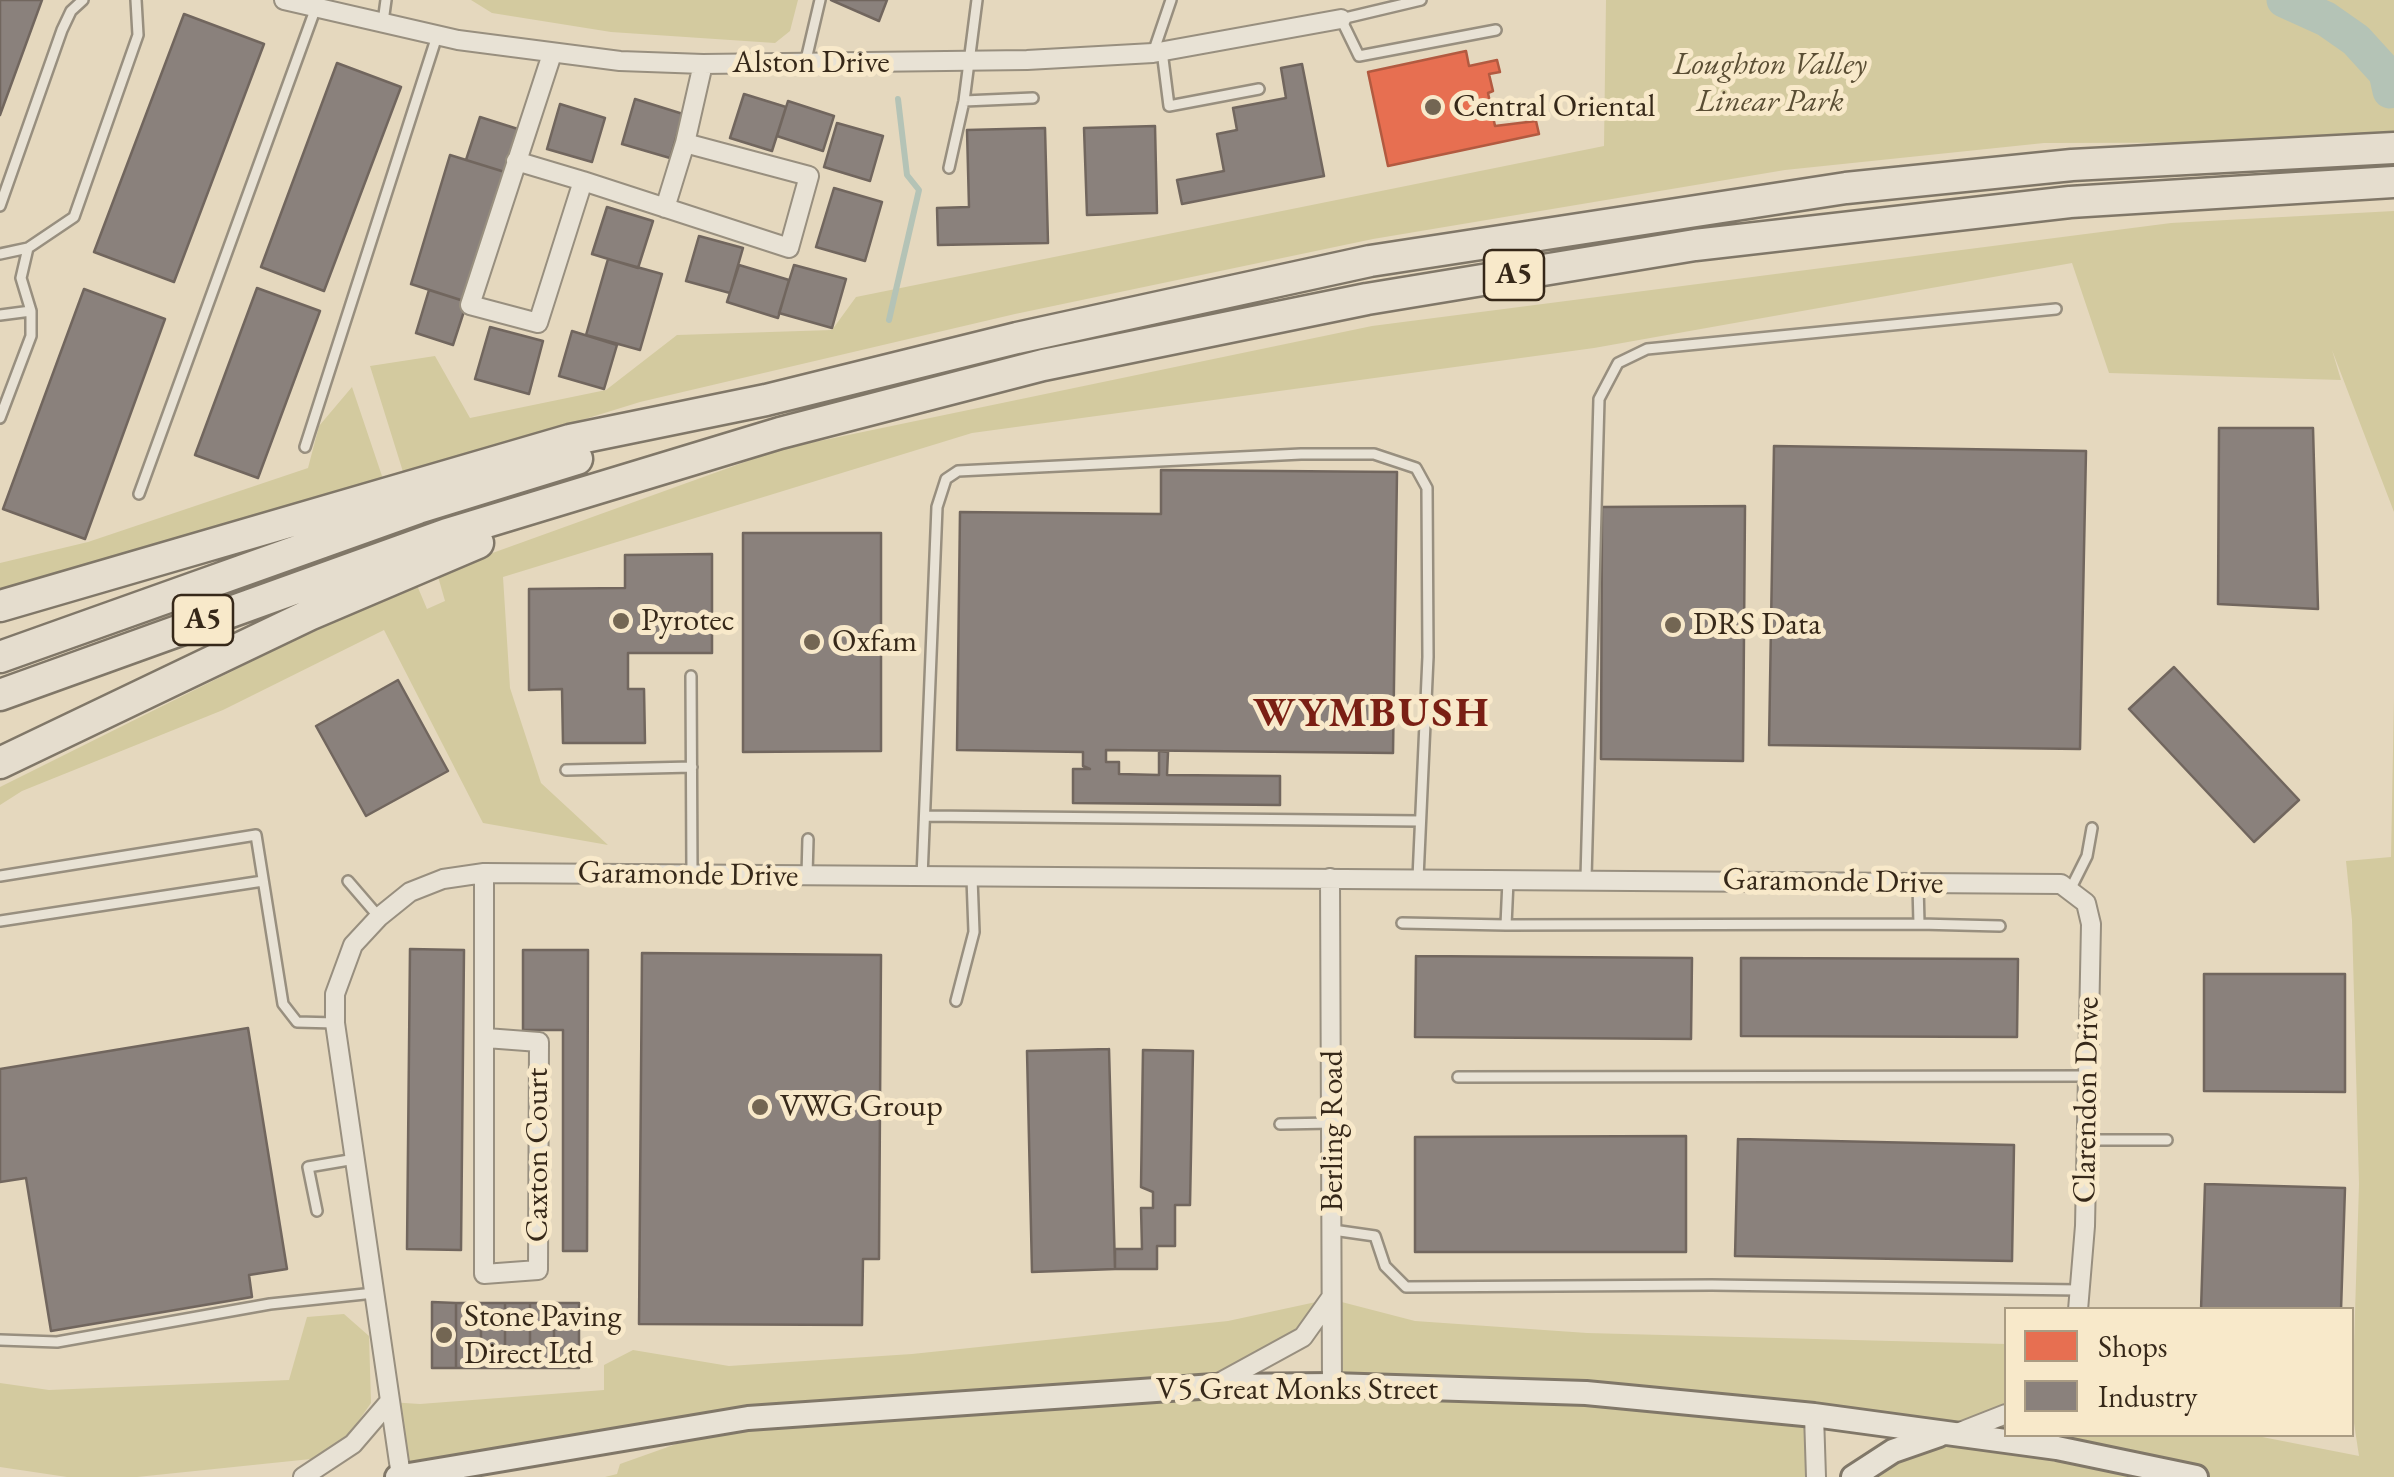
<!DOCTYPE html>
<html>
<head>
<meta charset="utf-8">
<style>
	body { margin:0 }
	#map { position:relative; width:2394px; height:1477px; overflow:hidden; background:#e5d8be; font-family:"EB Garamond",serif }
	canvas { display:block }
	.legend { position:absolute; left:2004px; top:1307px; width:350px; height:130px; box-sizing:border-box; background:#f8e9ca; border:2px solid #aa9c83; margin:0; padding:12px 18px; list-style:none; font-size:30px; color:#362819 }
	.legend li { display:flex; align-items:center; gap:20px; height:50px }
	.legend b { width:50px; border:2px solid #aa9c83 }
</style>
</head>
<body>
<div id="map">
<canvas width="2394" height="1477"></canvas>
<ul class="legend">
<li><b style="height:28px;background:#e76f51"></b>Shops</li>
<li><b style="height:28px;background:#8a817c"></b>Industry</li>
</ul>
</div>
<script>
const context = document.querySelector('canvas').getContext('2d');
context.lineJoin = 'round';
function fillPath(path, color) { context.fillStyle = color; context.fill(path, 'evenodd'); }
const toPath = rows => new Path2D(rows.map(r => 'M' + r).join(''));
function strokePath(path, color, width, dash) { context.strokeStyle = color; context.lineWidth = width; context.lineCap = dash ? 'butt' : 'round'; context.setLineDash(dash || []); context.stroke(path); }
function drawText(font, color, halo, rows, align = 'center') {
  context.font = font + ' "EB Garamond",serif'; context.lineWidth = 10; context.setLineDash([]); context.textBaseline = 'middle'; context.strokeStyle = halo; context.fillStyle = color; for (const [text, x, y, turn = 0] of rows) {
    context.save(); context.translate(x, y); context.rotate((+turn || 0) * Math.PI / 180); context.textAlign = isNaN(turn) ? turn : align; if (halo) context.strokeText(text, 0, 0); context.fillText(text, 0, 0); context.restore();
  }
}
fillPath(toPath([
	[471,0,798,0,790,31,775,43,611,32,492,13],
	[1606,0,2394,0,2394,142,2044,143,1785,170,1373,239,1015,314,640,402,404,475,370,366,435,356,470,418,606,390,677,335,832,330,856,297,1604,146],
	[2394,211,2394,512,2332,350,2341,380,2109,373,2072,263,1594,348,972,433,503,577,510,688,541,783,608,845,483,823,384,630,223,710,22,791,0,805,0,787,375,600,416,583,427,609,445,601,437,573,781,449,1372,326,2171,223],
	[352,387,383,479,0,591,0,563,88,542,308,468,319,426],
	[2394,698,2394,1477,1853,1477,1944,1434,1815,1415,1816,1477,605,1477,617,1474,620,1464,741,1421,401,1476,389,1402,420,1404,604,1390,604,1365,633,1350,729,1366,912,1354,1228,1321,1330,1299,1415,1321,1587,1333,2006,1344,2006,1414,1957,1433,2057,1447,2059,1435,2252,1435,2359,1456,2352,1410,2359,1184,2352,920,2346,861,2391,857],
	[1330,1301,1331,1385,1217,1384,1303,1337],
	[344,1314,369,1336,371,1403,346,1439,311,1459,137,1477,67,1477,0,1467,0,1383,49,1390,289,1380,307,1317]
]), '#d3ca9f');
const shops = toPath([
	[1466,51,1469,66,1497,60,1500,72,1489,74,1493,91,1488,93,1495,126,1536,121,1539,134,1388,166,1368,72,1466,51]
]);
fillPath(shops, '#e76f51');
strokePath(shops, '#b25a40', 2.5);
const industry = toPath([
	[0,0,42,0,0,115,0,0],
	[831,0,887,0,879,21,831,0],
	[184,14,264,44,174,282,94,252,184,14],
	[337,63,401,87,324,291,261,267,337,63],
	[1302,64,1324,176,1182,204,1177,180,1224,171,1217,134,1237,130,1233,108,1286,98,1281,68,1302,64],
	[744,94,786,107,772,151,730,138,744,94],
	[635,99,683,114,670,158,622,144,635,99],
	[788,101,834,116,823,151,777,136,788,101],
	[560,104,605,118,592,162,547,149,560,104],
	[480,117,521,130,508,173,466,160,480,117],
	[837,123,883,136,870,181,824,167,837,123],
	[1155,126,1157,213,1087,215,1084,128,1155,126],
	[1045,128,1048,243,938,245,937,208,969,207,967,130,1045,128],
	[450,155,508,173,467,302,411,284,450,155],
	[834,188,882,202,865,261,816,247,834,188],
	[607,207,653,221,638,268,592,254,607,207],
	[699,236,743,248,730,293,686,281,699,236],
	[608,259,662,274,640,350,586,335,608,259],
	[739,265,789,280,778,318,727,302,739,265],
	[794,265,846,279,832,328,779,313,794,265],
	[257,288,320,311,258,478,195,455,257,288],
	[84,289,165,319,85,539,3,509,84,289],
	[429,290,467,302,453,345,416,333,429,290],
	[490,327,543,341,529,394,475,379,490,327],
	[572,331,617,345,604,389,559,376,572,331],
	[2219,428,2313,428,2318,609,2218,604,2219,428],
	[1774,446,2086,451,2080,749,1769,745,1774,446],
	[1161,470,1397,472,1393,753,1106,750,1106,762,1119,762,1119,774,1159,775,1159,751,1168,752,1167,775,1280,776,1280,805,1073,803,1073,769,1090,769,1083,766,1083,752,957,750,960,512,1161,514,1161,470],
	[1745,506,1743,761,1601,759,1602,507,1745,506],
	[743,533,881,533,881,751,743,752,743,533],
	[712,554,712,653,628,653,628,689,644,689,645,743,563,743,562,689,529,690,529,589,625,588,625,555,712,554],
	[2174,667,2299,800,2254,842,2129,709,2174,667],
	[398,680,448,771,366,816,316,726,398,680],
	[410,949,464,950,461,1250,407,1249,410,949],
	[523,950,588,950,587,1251,563,1251,563,1030,523,1030,523,950],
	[642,953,881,955,879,1259,863,1259,862,1325,639,1324,642,953],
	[1416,956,1692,958,1691,1039,1415,1037,1416,956],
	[1741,958,2018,959,2017,1037,1741,1036,1741,958],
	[2204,974,2345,974,2345,1092,2204,1091,2204,974],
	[248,1028,287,1269,249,1275,252,1297,51,1331,26,1178,0,1182,0,1069,248,1028],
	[1109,1049,1115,1269,1032,1272,1027,1051,1109,1049],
	[1143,1050,1193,1051,1190,1205,1175,1205,1175,1246,1157,1246,1157,1269,1115,1269,1115,1249,1142,1249,1141,1208,1153,1208,1153,1192,1141,1187,1143,1050],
	[1686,1136,1686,1252,1415,1252,1415,1137,1686,1136],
	[1738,1139,2014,1145,2012,1261,1735,1256,1738,1139],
	[2205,1184,2345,1188,2341,1310,2201,1310,2205,1184],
	[432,1302,456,1303,456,1368,432,1368,432,1302],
	[456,1303,481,1303,481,1368,456,1368,456,1303],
	[481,1303,505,1303,505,1368,481,1368,481,1303],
	[505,1303,530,1303,530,1368,505,1368,505,1303],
	[530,1303,554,1303,554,1368,530,1368,530,1303],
	[554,1303,579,1303,579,1368,554,1368,554,1303]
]);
fillPath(industry, '#8a817c');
strokePath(industry, '#71665e', 2.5);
strokePath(toPath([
	[889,320,919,190,907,175,898,99]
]), '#b4c3b6', 6);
strokePath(toPath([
	[2284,0,2326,19,2356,40,2386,73,2390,91]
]), '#b4c3b6', 35);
const lane = toPath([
	[1421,0,1341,19,1359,56,1496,30],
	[383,22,386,0],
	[1162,51,1169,106,1259,89],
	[1153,53,1171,0],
	[805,64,820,0],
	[964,101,1033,98],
	[949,168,964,101,977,0],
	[0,206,62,30,71,11,83,0],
	[0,254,28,248,74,217,138,35,136,0],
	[0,315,31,311],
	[0,418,31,336,31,311,21,278,28,248],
	[305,447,437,36],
	[139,494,315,10],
	[691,676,692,875],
	[566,770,692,767],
	[926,816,1420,821],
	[807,875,808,839],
	[0,876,256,835,283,1004,297,1022,335,1023],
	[922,877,937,507,946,479,958,471,1301,454,1374,454,1416,468,1427,488,1428,657,1418,878],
	[1586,878,1599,399,1618,363,1647,349,2056,309],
	[348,881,379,917],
	[1508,881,1506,925,1919,924],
	[1918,884,1919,924,2000,926],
	[2071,888,2087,856,2092,828],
	[0,921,263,881],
	[1402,923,1506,925],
	[956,1001,974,932,972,878],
	[1458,1077,2087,1076],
	[1280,1124,1332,1123],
	[2087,1140,2167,1140],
	[317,1211,308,1167,355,1159],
	[1333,1230,1375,1236,1385,1266,1406,1287,1712,1285,2079,1290],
	[0,1340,57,1342,270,1304,374,1293]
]);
const street = toPath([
	[284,0,458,40,620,61,703,64,1027,60,1153,53,1341,19],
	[552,54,470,305,538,323,583,181,789,248,809,176,685,143,703,64],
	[516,161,583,181],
	[665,208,685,143],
	[484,873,484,1274,538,1270,539,1042,486,1038],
	[1330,878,1332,1385],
	[1219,1383,1303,1337,1330,1299],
	[1814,1415,1816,1477],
	[1955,1434,2006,1414],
	[401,1476,335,1023,335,994,353,945,379,917,410,892,443,879,484,873,2061,884,2086,903,2091,924,2085,1226,2078,1310],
	[303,1477,353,1444,389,1402]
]);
const secondary = toPath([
	[397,1477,748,1418,1214,1386,1332,1385,1586,1393,1814,1415,2057,1448,2196,1477],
	[1853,1477,1893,1451,1939,1435]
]);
const highway = toPath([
	[0,606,570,440,766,400,1017,338,1370,261,1846,188,2072,165,2394,148],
	[0,657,418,508,577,459],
	[0,695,447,534,780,433,1043,365,1367,299,1695,245,2070,202,2394,182],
	[0,763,309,615,478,543]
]);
strokePath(lane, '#988f7f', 14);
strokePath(street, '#988f7f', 22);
strokePath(secondary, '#807768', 28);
strokePath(highway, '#807768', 35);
strokePath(lane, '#e8e2d5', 9);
strokePath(street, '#e8e2d5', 18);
strokePath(secondary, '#e8e2d5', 22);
strokePath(highway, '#e5ddce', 30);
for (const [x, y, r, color] of [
	[1433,107,10,"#736653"],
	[621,621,10,"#736653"],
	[1673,625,10,"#736653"],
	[812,642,10,"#736653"],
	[760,1107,10,"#736653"],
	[444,1335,10,"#736653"]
]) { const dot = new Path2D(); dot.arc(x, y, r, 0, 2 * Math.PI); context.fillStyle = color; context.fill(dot); strokePath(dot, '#f8e9ca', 4); }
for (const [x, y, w] of [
	[1514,275,60],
	[203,620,60]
]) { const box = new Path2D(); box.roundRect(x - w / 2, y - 25, w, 50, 8); context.fillStyle = '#f8e9ca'; context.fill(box); strokePath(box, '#362819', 2.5); }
drawText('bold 30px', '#362819', null, [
	["A5",1514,275],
	["A5",203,620]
]);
drawText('32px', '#362819', '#f8e9ca', [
	["Alston Drive",811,63],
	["Garamonde Drive",688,875,1],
	["Garamonde Drive",1833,882,1],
	["Clarendon Drive",2087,1100,-89],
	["Berling Road",1333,1131,-90],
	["Caxton Court",538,1155,-90],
	["V5 Great Monks Street",1297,1390]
]);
drawText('italic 32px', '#5a4e34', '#f8e9ca', [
	["Loughton Valley",1770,65],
	["Linear Park",1770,102]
]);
drawText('32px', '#362819', '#f8e9ca', [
	["Central Oriental",1453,107],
	["Pyrotec",641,621],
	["DRS Data",1693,625],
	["Oxfam",832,642],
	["VWG Group",780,1107],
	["Stone Paving",464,1317],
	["Direct Ltd",464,1354]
], 'left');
context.letterSpacing = '2.5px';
drawText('bold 42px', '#7a1f14', '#f8e9ca', [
	["WYMBUSH",1372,715]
]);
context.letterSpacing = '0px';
</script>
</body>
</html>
